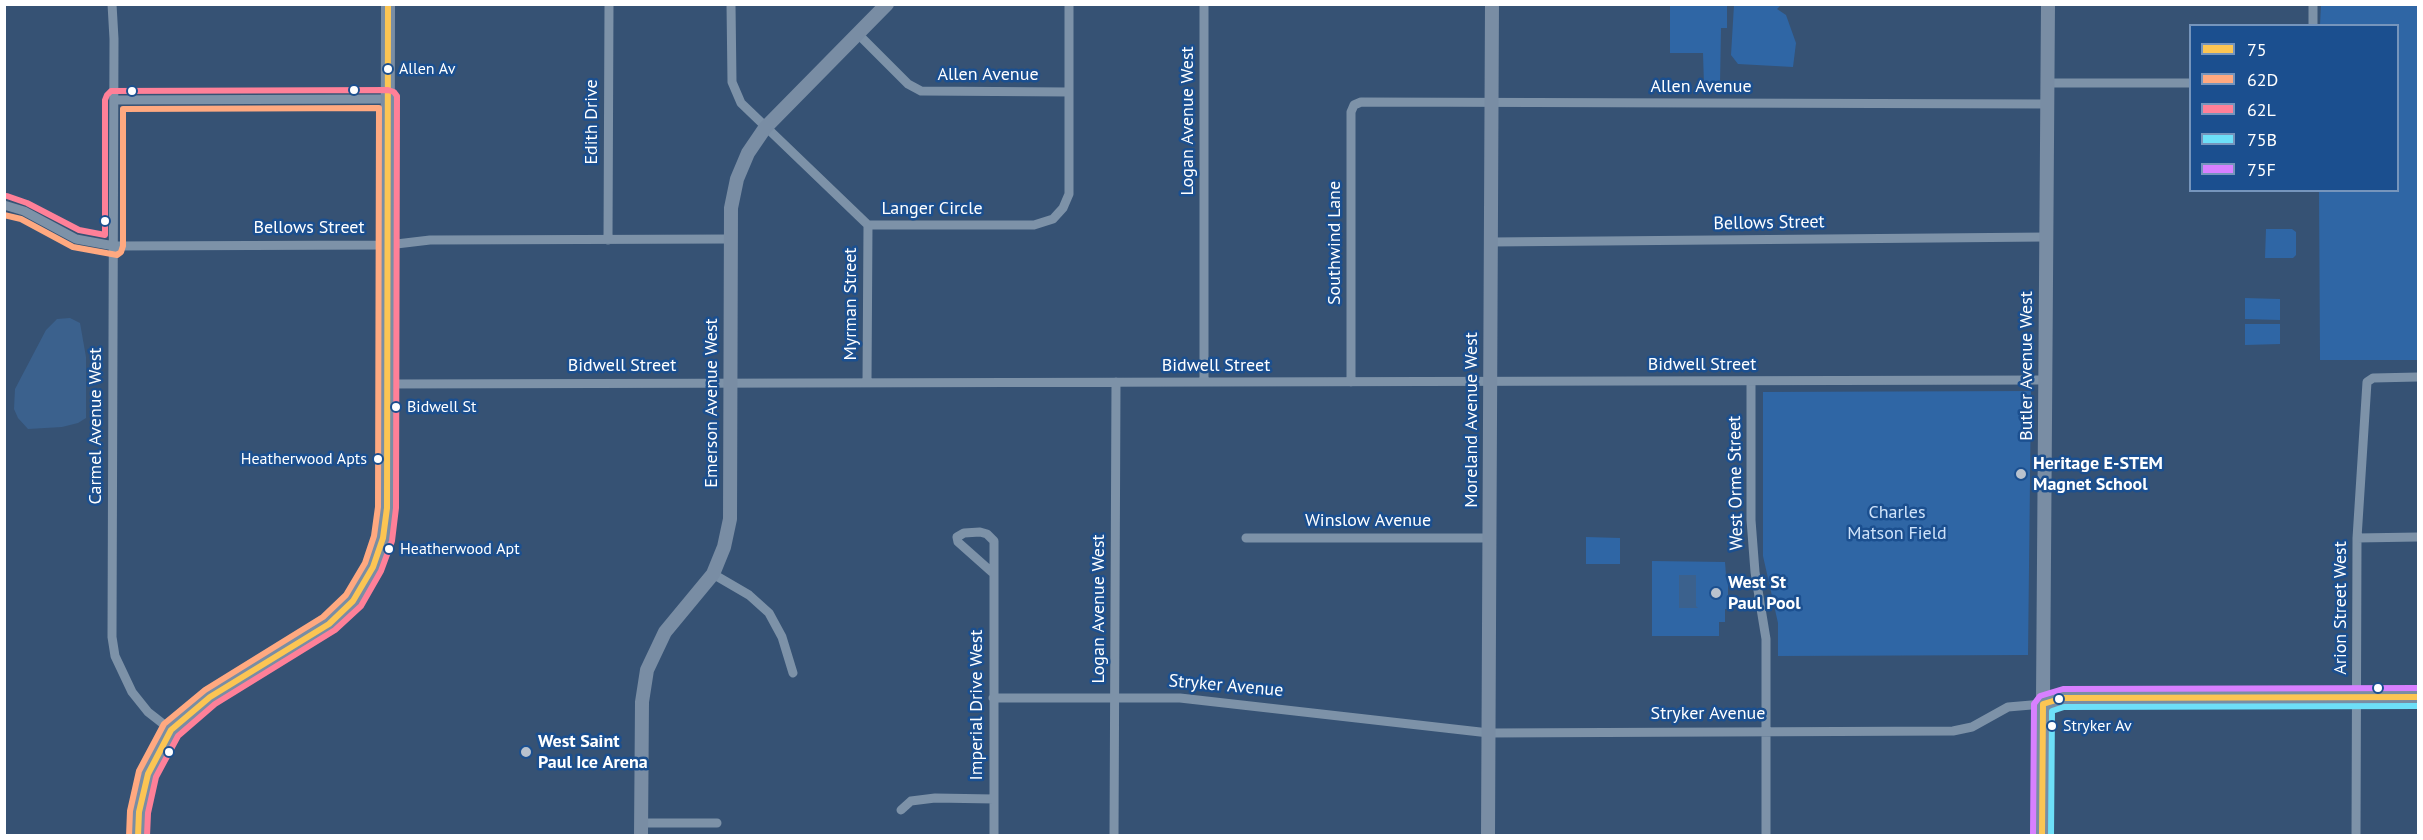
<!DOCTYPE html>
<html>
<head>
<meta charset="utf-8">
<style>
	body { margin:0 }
	#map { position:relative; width:2423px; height:840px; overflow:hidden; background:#365274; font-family:"PT Sans",sans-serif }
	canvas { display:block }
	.frame { position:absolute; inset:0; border:6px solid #fff; pointer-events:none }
	.legend { position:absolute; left:2189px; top:24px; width:210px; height:168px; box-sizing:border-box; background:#1b4f8f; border:2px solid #7695bc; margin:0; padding:8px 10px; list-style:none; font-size:18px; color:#fff }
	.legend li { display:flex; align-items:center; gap:12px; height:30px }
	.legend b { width:30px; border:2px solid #7695bc }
</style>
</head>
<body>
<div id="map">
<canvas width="2423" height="840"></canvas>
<div class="frame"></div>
<ul class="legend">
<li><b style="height:8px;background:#fcc553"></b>75</li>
<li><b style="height:8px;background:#ffa980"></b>62D</li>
<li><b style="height:8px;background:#ff8098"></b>62L</li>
<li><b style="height:8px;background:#6ddff8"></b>75B</li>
<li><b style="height:8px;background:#d880ff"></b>75F</li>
</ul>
</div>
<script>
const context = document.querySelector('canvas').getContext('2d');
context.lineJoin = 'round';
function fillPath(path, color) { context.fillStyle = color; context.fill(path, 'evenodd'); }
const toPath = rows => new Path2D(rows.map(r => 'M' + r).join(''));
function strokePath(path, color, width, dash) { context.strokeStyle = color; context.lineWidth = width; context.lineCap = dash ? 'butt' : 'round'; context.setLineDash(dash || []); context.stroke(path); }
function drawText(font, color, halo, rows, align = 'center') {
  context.font = font + ' "PT Sans",sans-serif'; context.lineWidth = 5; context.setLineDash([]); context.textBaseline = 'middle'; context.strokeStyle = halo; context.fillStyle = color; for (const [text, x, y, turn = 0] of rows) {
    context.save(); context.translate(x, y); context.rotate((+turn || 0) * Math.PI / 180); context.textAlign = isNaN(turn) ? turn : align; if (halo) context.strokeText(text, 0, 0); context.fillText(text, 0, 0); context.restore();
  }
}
fillPath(toPath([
	[1670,5,1727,5,1727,28,1721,28,1720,85,1704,85,1703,53,1670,53],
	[1734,5,1781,5,1777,9,1786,15,1796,43,1793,67,1738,64,1731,55],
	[2321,5,2418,5,2418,360,2320,360,2319,191,2398,190,2398,26,2320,25],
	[2266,229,2292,229,2296,232,2296,255,2293,258,2265,258],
	[2245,298,2280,299,2280,320,2245,319],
	[2245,324,2280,324,2280,344,2245,345],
	[2031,391,2028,655,1778,656,1778,623,1763,556,1763,392],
	[1586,537,1620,538,1620,564,1586,564],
	[1652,561,1725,562,1726,575,1728,576,1728,609,1725,609,1725,622,1719,622,1719,636,1652,636]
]), '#2f66a5');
fillPath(toPath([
	[70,318,80,323,86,357,86,418,78,423,62,427,28,429,18,418,14,409,15,389,46,330,57,319],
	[1679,575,1696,575,1696,606,1698,608,1679,608]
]), '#3b618d');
strokePath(toPath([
	[112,4,114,39,112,637,115,656,132,692,148,712,171,730],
	[731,4,732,82,741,103,868,225,1034,225,1053,219,1063,208,1069,194,1069,4],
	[2313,26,2313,4],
	[858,34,908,84,921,91,1069,92],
	[2048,83,2190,83],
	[114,100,388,99],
	[4,205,24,211,76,239,114,246,388,245,430,240,731,239],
	[608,240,609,4],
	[1491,242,2046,237],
	[867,382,868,225],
	[1204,382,1204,4],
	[1351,382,1351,112,1354,105,1361,102,2048,104],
	[1751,382,1751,520,1755,572,1766,639,1766,836],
	[387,384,2045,380],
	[1246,538,1490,538],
	[2357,538,2418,537],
	[713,574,749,595,769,613,782,637,793,673],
	[994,574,958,542,957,537,964,533,980,532,987,534,994,541,994,836],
	[993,698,1180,698,1489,733,1953,731,1972,727,2008,707,2043,704],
	[901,810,911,801,935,798,994,799],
	[641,823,717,823],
	[1114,836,1116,382],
	[2356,836,2357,538,2367,382,2373,378,2418,377]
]), '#7d92a8', 9);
strokePath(toPath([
	[2043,704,2063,698,2418,697],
	[138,836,139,812,148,774,171,730,210,697,329,624,353,601,373,567,383,538,387,508,388,4],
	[641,836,642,702,647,670,665,632,713,574,724,547,730,519,731,208,737,179,748,153,765,128,887,4],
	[1488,836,1492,4],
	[2042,836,2048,4]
]), '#798da4', 14);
strokePath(toPath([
	[138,836,139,812,148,774,171,730,210,697,329,624,353,601,373,567,383,538,387,508,388,4],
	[2042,836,2043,704,2063,698,2418,697]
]), '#fcc553', 6);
strokePath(toPath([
	[4,215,21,219,73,247,117,255,121,252,123,246,123,109,379,108,378,507,374,536,365,563,346,595,323,617,205,690,164,724,139,771,130,811,129,836]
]), '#ffa980', 6);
strokePath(toPath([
	[7,196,27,203,79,230,105,235,105,100,107,95,111,91,388,90,394,92,397,96,396,508,392,541,381,571,361,606,335,630,215,704,178,736,156,777,148,813,147,836]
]), '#ff8098', 6);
strokePath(toPath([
	[2051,836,2052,711,2064,707,2418,706]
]), '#6ddff8', 6);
strokePath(toPath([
	[2033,836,2034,704,2040,696,2063,689,2418,688]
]), '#d880ff', 6);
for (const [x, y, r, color] of [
	[388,69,5,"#fff"],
	[354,90,5,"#fff"],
	[132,91,5,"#fff"],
	[105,221,5,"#fff"],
	[396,407,5,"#fff"],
	[378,459,5,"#fff"],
	[2021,474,6,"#b9c2ce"],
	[389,549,5,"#fff"],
	[1716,593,6,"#b9c2ce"],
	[2378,688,5,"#fff"],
	[2059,699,5,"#fff"],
	[2052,726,5,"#fff"],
	[169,752,5,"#fff"],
	[526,752,6,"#b9c2ce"]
]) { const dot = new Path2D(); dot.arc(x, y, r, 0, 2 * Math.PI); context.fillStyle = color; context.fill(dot); strokePath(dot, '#1b4f8f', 2); }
drawText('16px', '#fff', '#1b4f8f', [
	["Allen Av",399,69],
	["Bidwell St",407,407],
	["Heatherwood Apts",367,459,"right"],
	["Heatherwood Apt",400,549],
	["Stryker Av",2063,726]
], 'left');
drawText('18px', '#fff', '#1b4f8f', [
	["Allen Avenue",988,75],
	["Allen Avenue",1701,87],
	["Logan Avenue West",1188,121,-90],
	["Edith Drive",592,122,-90],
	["Langer Circle",932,209],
	["Bellows Street",1769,223,-1],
	["Bellows Street",309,228],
	["Southwind Lane",1335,243,-90],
	["Myrman Street",851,304,-90],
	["Bidwell Street",1702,365],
	["Bidwell Street",622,366],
	["Bidwell Street",1216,366],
	["Butler Avenue West",2027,366,-90],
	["Emerson Avenue West",712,403,-90],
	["Moreland Avenue West",1472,420,-90],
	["Carmel Avenue West",96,426,-90],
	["West Orme Street",1736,483,-91],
	["Winslow Avenue",1368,521],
	["Arion Street West",2341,608,-90],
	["Logan Avenue West",1099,609,-90],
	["Stryker Avenue",1226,686,5],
	["Imperial Drive West",977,705,-90],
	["Stryker Avenue",1708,714]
]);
drawText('bold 18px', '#fff', '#1b4f8f', [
	["Heritage E-STEM",2033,464],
	["Magnet School",2033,485],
	["West St",1728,583],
	["Paul Pool",1728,604],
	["West Saint",538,742],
	["Paul Ice Arena",538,763]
], 'left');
drawText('18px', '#cfe3fa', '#1b4f8f', [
	["Charles",1897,513],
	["Matson Field",1897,534]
]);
</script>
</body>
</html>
